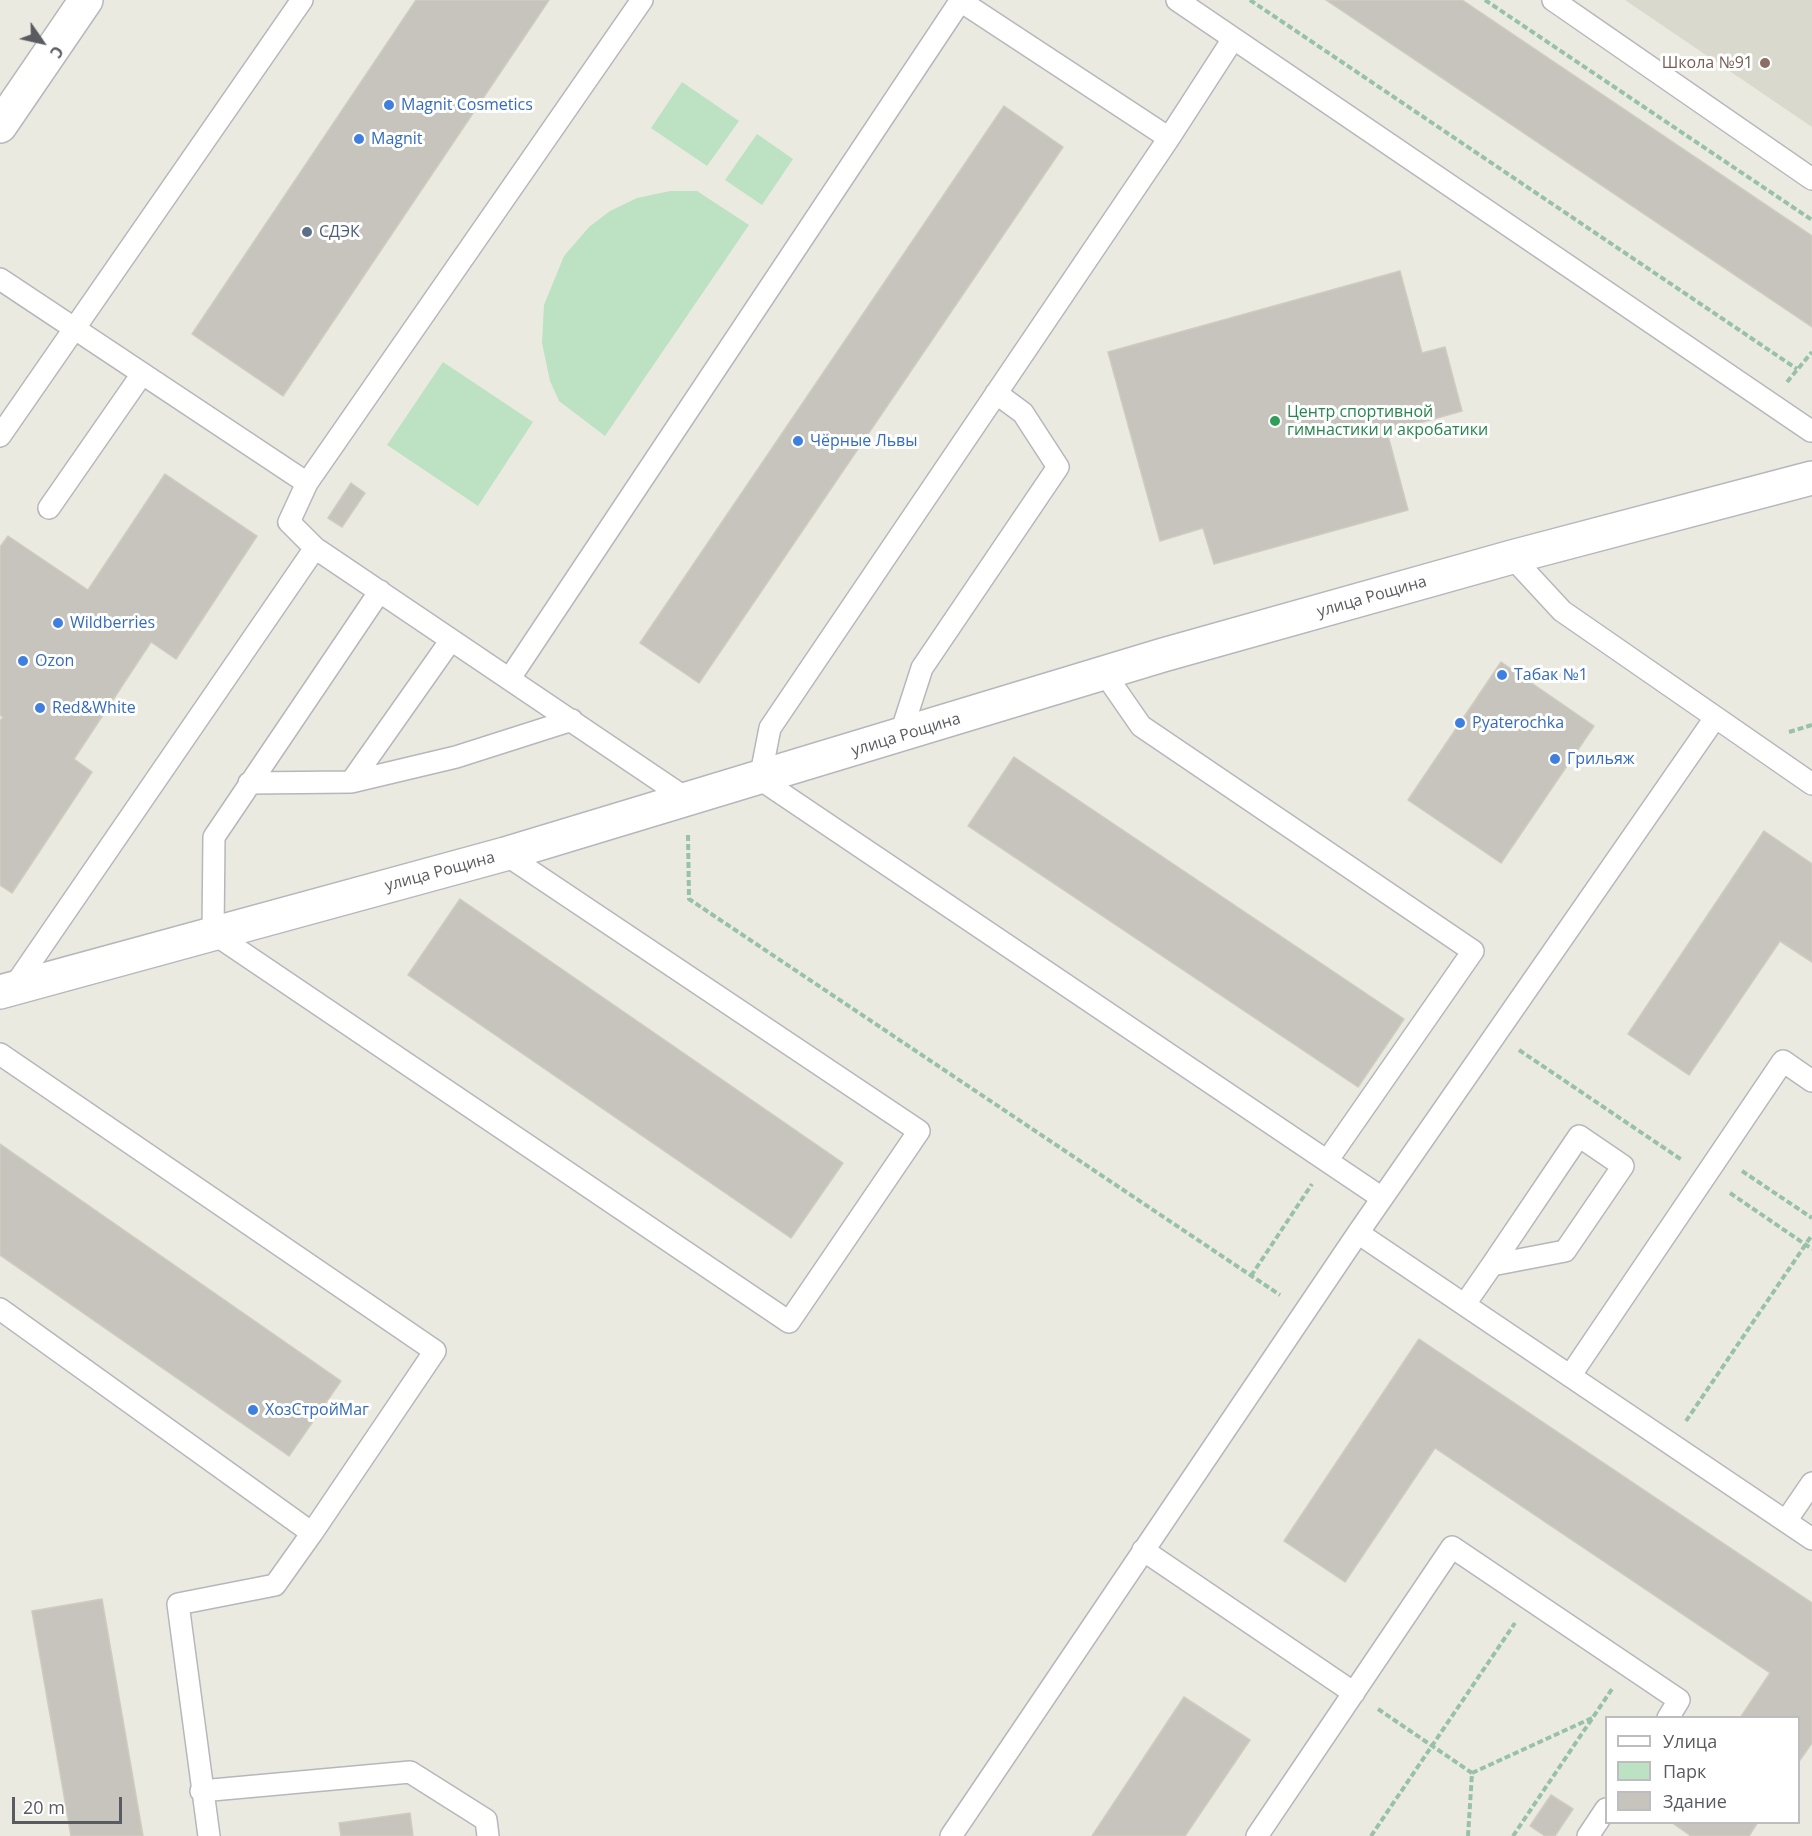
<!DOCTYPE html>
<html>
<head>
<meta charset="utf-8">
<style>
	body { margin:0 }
	#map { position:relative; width:1812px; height:1836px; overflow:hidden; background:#ebeae0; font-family:"Open Sans",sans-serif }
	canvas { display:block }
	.legend { position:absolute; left:1605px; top:1716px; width:195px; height:108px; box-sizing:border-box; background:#fff; border:2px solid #bdbdbf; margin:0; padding:8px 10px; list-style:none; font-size:18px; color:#595b60 }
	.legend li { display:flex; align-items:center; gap:12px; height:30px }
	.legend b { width:30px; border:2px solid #bdbdbf }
	.north { position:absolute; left:12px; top:12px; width:60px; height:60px; -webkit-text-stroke:4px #fff; paint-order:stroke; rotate:124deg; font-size:16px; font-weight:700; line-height:24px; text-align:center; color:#595b60 }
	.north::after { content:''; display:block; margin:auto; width:21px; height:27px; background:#595b60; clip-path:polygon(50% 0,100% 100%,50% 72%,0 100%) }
	.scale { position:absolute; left:12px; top:1797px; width:110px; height:27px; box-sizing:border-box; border:3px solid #595b60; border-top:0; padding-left:8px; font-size:18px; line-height:21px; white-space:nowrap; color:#595b60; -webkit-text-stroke:4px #fff; paint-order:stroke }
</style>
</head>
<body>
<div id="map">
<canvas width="1812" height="1836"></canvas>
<ul class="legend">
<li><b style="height:8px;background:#fff"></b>Улица</li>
<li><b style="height:16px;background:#bde1c3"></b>Парк</li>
<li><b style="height:16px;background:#c6c4bd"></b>Здание</li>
</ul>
<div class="north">С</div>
<div class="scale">20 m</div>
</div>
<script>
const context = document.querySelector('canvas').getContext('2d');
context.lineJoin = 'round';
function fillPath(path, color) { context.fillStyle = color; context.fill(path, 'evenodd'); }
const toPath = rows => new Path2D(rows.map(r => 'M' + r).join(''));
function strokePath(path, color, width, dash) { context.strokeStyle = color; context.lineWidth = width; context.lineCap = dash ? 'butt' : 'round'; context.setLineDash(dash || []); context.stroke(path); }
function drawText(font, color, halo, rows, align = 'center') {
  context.font = font + ' "Open Sans",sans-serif'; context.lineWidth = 6; context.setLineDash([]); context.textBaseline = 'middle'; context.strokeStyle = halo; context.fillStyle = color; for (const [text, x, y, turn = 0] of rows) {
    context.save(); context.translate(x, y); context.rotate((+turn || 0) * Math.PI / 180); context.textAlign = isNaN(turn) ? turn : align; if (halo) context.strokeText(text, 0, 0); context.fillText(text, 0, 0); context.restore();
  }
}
fillPath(toPath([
	[1625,0,1812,0,1812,127]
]), '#dad9ce');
fillPath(toPath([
	[682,82,739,121,707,166,651,128],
	[757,134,793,159,762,205,725,180],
	[670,191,697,191,749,225,605,436,559,401,550,381,542,343,544,305,564,256,589,227,610,211,637,198],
	[443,362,533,422,478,506,387,445]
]), '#bde1c3');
const building = toPath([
	[416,0,549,0,283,396,192,334,416,0],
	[1326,0,1462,0,1812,236,1812,327,1326,0],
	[1004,106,1063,147,699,683,640,643,1004,106],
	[1400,271,1422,353,1445,347,1462,411,1387,432,1408,510,1214,564,1203,528,1160,541,1108,352,1400,271],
	[165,474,257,536,176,659,151,642,74,759,92,772,12,893,0,885,0,721,3,717,0,715,0,547,8,536,88,590,165,474],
	[351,483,365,493,342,527,328,518,351,483],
	[1501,662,1594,726,1501,863,1408,800,1501,662],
	[1014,757,1404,1019,1358,1087,968,826,1014,757],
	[1764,831,1812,864,1812,962,1780,941,1689,1075,1628,1034,1764,831],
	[460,899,843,1163,791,1238,408,975,460,899],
	[0,1144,341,1381,289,1456,0,1255,0,1144],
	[1419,1339,1812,1603,1812,1743,1798,1763,1798,1718,1740,1718,1770,1673,1435,1448,1345,1582,1284,1541,1419,1339],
	[102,1599,143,1836,71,1836,32,1611,102,1599],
	[1184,1697,1250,1740,1185,1836,1092,1836,1184,1697],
	[1551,1795,1573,1809,1555,1836,1545,1836,1530,1826,1551,1795],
	[410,1813,413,1836,341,1836,339,1823,410,1813],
	[1671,1822,1758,1822,1749,1836,1691,1836,1671,1822]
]);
fillPath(building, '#c6c4bd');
strokePath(building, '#cfccbf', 1.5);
const service = toPath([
	[642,0,307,483,289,522,315,548,687,799],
	[959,0,1169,138,770,728,760,779,1382,1198],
	[1177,0,1811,431],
	[1553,0,1812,179],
	[1169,138,1233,39],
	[0,279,307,483],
	[0,436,302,0],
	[49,508,142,374],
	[1512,557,1562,611,1812,784],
	[380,591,214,837,213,933,789,1322,919,1131,505,854],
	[1105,674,1141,726,1473,951,1327,1161],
	[510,678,961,0],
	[900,736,922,668,1058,467,1023,413,996,393],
	[351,782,456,757,572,720],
	[249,783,351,782,451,640],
	[13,988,315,548],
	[0,1054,435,1351,312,1533,0,1309],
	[1358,1233,1812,1539],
	[1465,1304,1492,1265,1579,1136,1623,1166,1565,1251,1492,1265],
	[1570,1376,1783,1061,1812,1081],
	[1786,1521,1812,1483],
	[1143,1550,1354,1693],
	[201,1791,410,1772,486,1820,488,1836],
	[209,1836,178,1604,275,1585,312,1533],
	[951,1836,1358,1233,1715,718],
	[1257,1836,1452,1547,1679,1700,1668,1718],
	[1588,1836,1606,1809]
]);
const minor = toPath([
	[0,992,505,854,1163,655,1512,557,1812,478]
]);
const secondary = toPath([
	[0,126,86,0]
]);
strokePath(service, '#b6b7bc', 24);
strokePath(minor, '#b6b7bc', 36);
strokePath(secondary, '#b6b8be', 36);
strokePath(toPath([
	[1250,0,1797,369],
	[1485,0,1812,220],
	[1787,382,1812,352],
	[1789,732,1812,725],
	[688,835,689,899,1280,1295],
	[1519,1050,1682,1160],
	[1742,1171,1812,1218],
	[1730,1193,1812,1249],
	[1251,1276,1312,1184],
	[1686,1421,1812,1235],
	[1378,1709,1472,1773],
	[1472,1773,1592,1718],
	[1371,1836,1515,1623],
	[1468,1836,1472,1773],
	[1513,1836,1612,1689]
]), '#98c1aa', 4, [6, 3]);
strokePath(service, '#fff', 21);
strokePath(minor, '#fff', 33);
strokePath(secondary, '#fff', 33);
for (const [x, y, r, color] of [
	[1765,63,6,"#8d6e63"],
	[389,105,6,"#3f7fe0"],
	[359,139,6,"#3f7fe0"],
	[307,232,6,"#5c6f8a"],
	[1275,421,6,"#2e9e5b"],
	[798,441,6,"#3f7fe0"],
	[58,623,6,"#3f7fe0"],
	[23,661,6,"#3f7fe0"],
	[1502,675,6,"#3f7fe0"],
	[40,708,6,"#3f7fe0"],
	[1460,723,6,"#3f7fe0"],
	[1555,759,6,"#3f7fe0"],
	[253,1410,6,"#3f7fe0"]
]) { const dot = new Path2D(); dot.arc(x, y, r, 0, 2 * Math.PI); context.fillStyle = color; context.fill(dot); strokePath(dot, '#fff', 2); }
drawText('16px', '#785e54', '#fff', [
	["Школа №91",1753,63]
], 'right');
drawText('16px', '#366cbe', '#fff', [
	["Magnit Cosmetics",401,105],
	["Magnit",371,139],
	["Чёрные Львы",810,441],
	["Wildberries",70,623],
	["Ozon",35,661],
	["Табак №1",1514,675],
	["Red&White",52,708],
	["Pyaterochka",1472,723],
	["Грильяж",1567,759],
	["ХозСтройМаг",265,1410]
], 'left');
drawText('16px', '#4e5e75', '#fff', [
	["СДЭК",319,232]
], 'left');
drawText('16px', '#27864d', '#fff', [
	["Центр спортивной",1287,412],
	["гимнастики и акробатики",1287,430]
], 'left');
drawText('16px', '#595b60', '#fff', [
	["улица Рощина",1372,597,-16],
	["улица Рощина",906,735,-17],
	["улица Рощина",440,872,-15]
]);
</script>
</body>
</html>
